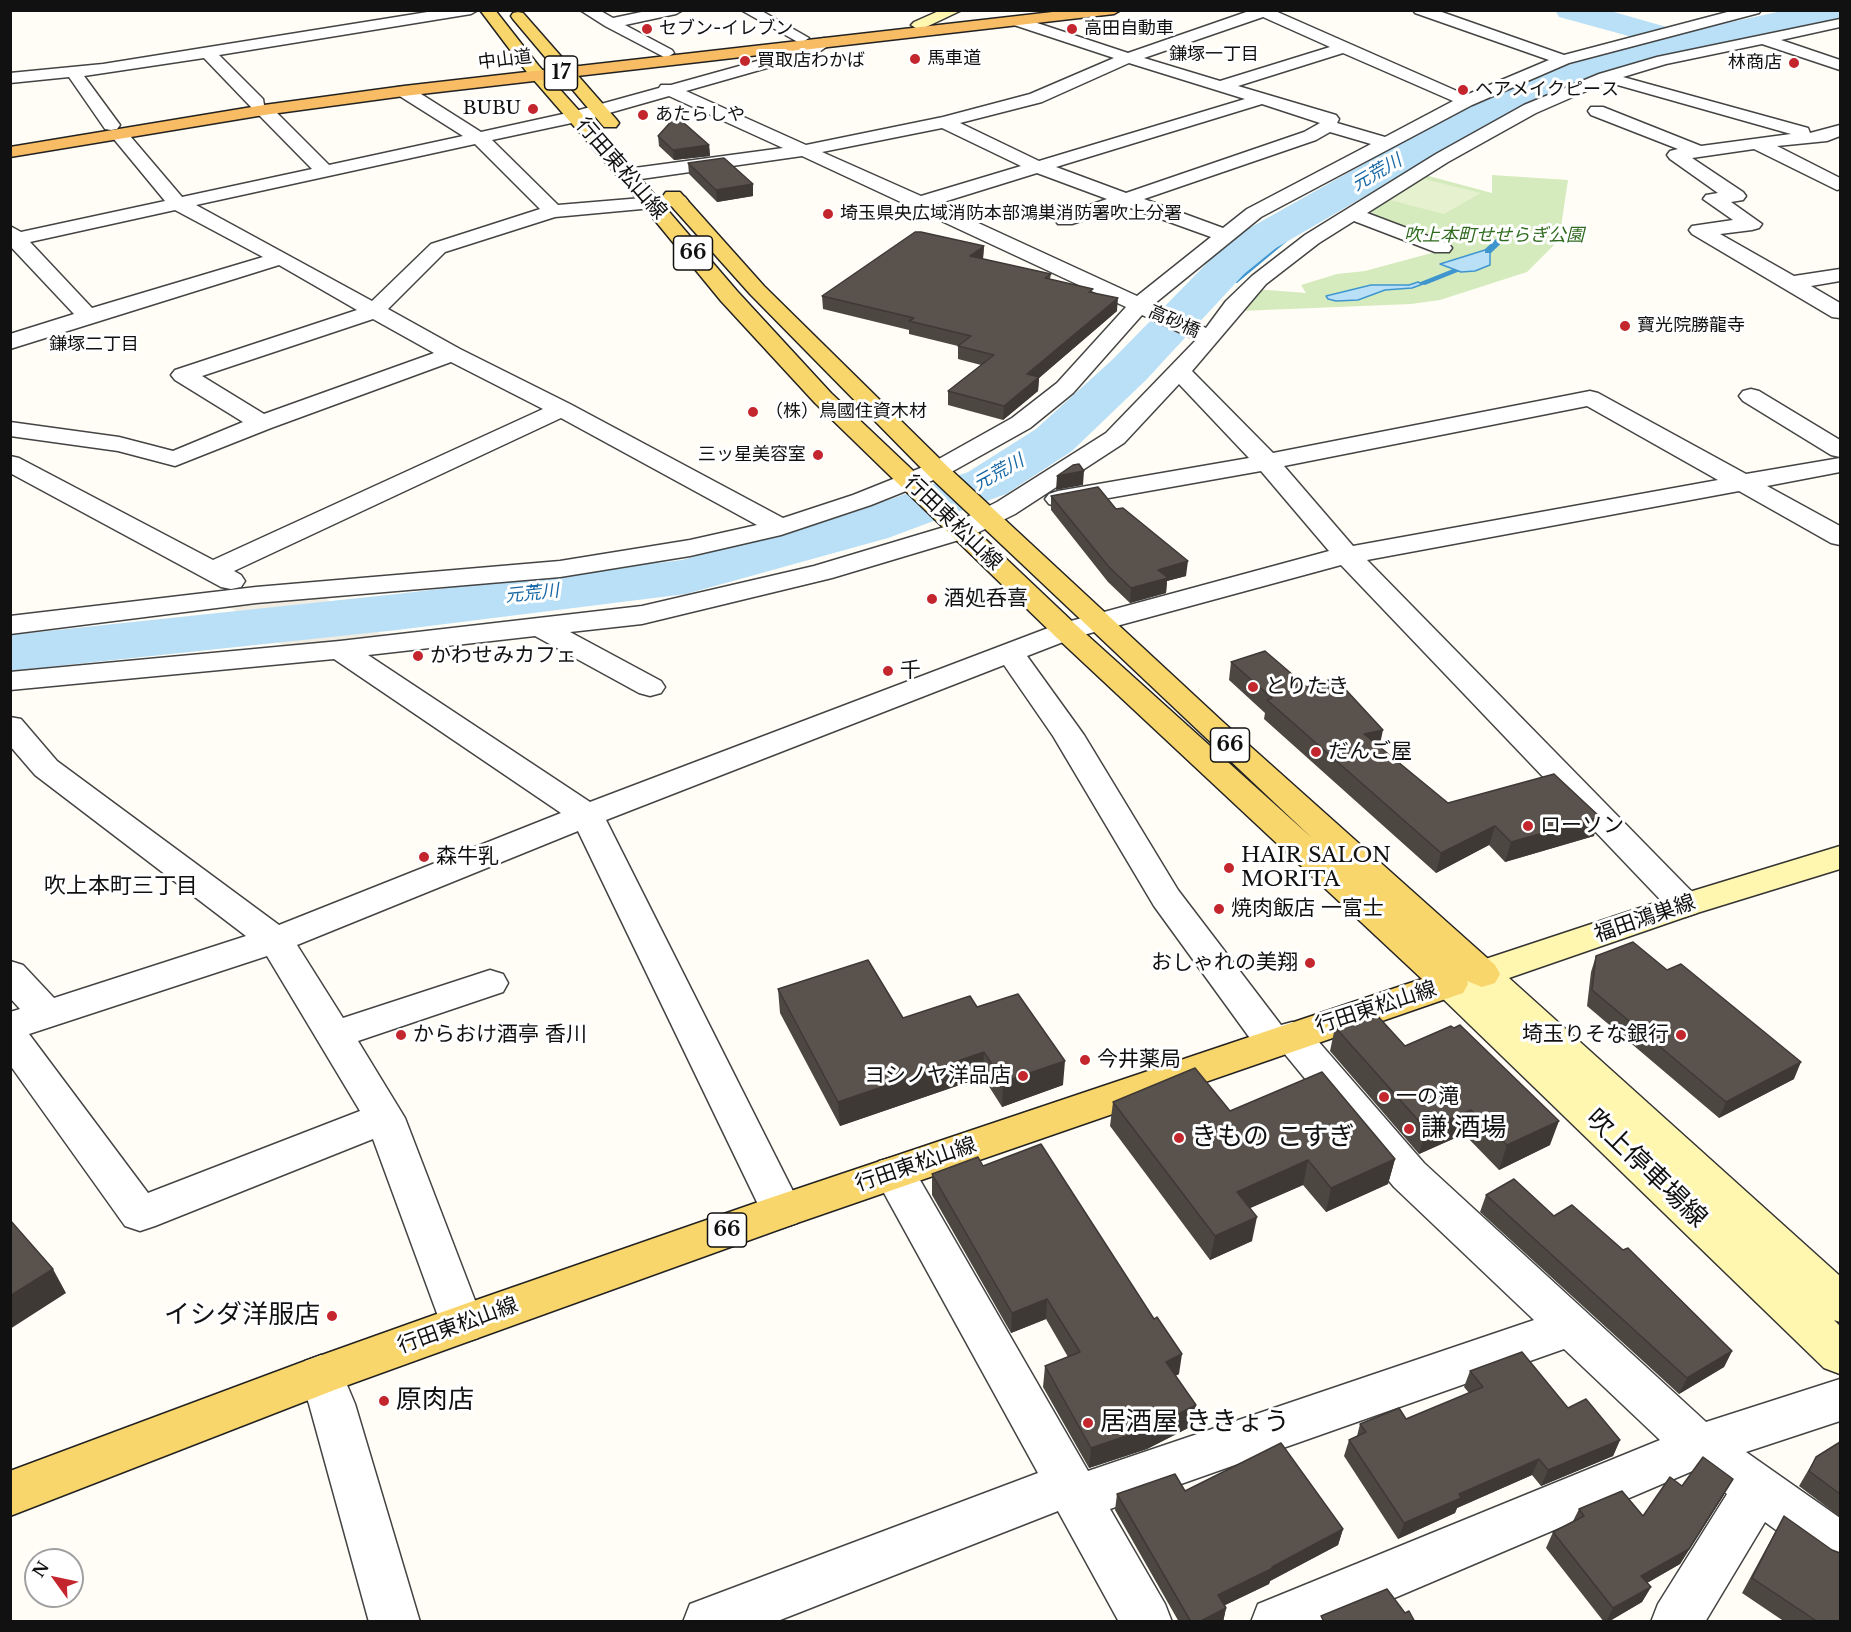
<!DOCTYPE html>
<html>
<head>
<meta charset="utf-8">
<style>
	body { margin:0 }
	#map { position:relative; width:1851px; height:1632px; overflow:hidden; background:#fffdf5; font-family:"Libre Baskerville",serif }
	canvas { display:block }
	.frame { position:absolute; inset:0; border:12px solid #111; pointer-events:none }
	.north { position:absolute; left:24px; top:1548px; width:60px; height:60px; box-sizing:border-box; background:#fff; border:2px solid #a0a0a0; border-radius:50%; rotate:303deg; font-size:16px; font-weight:700; line-height:24px; text-align:center; color:#111 }
	.north::after { content:''; display:block; margin:auto; width:21px; height:27px; background:#c4262e; clip-path:polygon(50% 0,100% 100%,50% 72%,0 100%) }
</style>
</head>
<body>
<div id="map">
<canvas width="1851" height="1632"></canvas>
<div class="frame"></div>
<div class="north">N</div>
</div>
<script>
const context = document.querySelector('canvas').getContext('2d');
context.lineJoin = 'round';
function fillPath(path, color) { context.fillStyle = color; context.fill(path, 'evenodd'); }
const toPath = rows => new Path2D(rows.map(r => 'M' + r).join(''));
function strokePath(path, color, width, dash) { context.strokeStyle = color; context.lineWidth = width; context.lineCap = dash ? 'butt' : 'round'; context.setLineDash(dash || []); context.stroke(path); }
function drawText(font, color, halo, rows, align = 'center') {
  context.font = font + ' "Libre Baskerville","Noto Sans JP",serif'; context.lineWidth = 6; context.setLineDash([]); context.textBaseline = 'middle'; context.strokeStyle = halo; context.fillStyle = color; for (const [text, x, y, turn = 0] of rows) {
    context.save(); context.translate(x, y); context.rotate((+turn || 0) * Math.PI / 180); context.textAlign = isNaN(turn) ? turn : align; if (halo) context.strokeText(text, 0, 0); context.fillText(text, 0, 0); context.restore();
  }
}
fillPath(toPath([
	[1425,175,1492,193,1492,175,1568,180,1559,240,1527,272,1440,300,1411,304,1240,311,1255,289,1306,293,1301,285,1337,274,1365,271,1439,251,1363,211]
]), '#d5ebbd');
fillPath(toPath([
	[1424,179,1481,193,1444,214,1390,200]
]), '#e6f2cf');
fillPath(toPath([
	[320,595,339,607,357,605,380,621,370,626,386,638,288,650,270,636,254,638,232,622,244,616,226,605]
]), '#f1ede2');
const water = toPath([
	[1485,250,1490,252,1490,265,1475,271,1461,272,1440,264,1485,250],
	[1418,282,1423,284,1412,288,1385,290,1358,300,1336,301,1328,299,1326,296,1371,285,1409,285,1418,282]
]);
fillPath(water, '#b9e0f7');
strokePath(water, '#3f96cf', 1.5);
fillPath(toPath([
	[1484,123,1487,125,1486,126,1369,191,1364,190,1484,123],
	[1360,191,1362,192,1362,194,1291,238,1237,283,1231,283,1231,279,1285,234,1360,191],
	[1507,229,1514,231,1491,253,1485,253,1485,249,1507,229],
	[1453,269,1460,271,1425,285,1418,283,1453,269]
]), '#3f96cf');
fillPath(toPath([
	[1555,10,1607,10,1684,32,1787,10,1840,10,1840,18,1686,51,1589,77,1551,92,1475,132,1276,248,1244,274,1146,380,1072,451,1006,494,888,538,686,594,397,630,10,671,10,635,397,594,682,560,848,514,968,472,1036,429,1112,360,1214,256,1246,230,1449,116,1527,78,1565,63,1647,41,1559,17,1555,10]
]), '#b9e0f7');
const minor = toPath([
	[440,10,478,10,471,14,219,55,263,99,264,105,270,106,329,165,463,136,398,95,396,91,398,87,410,87,481,132,572,112,659,88,661,85,671,85,804,48,824,38,832,43,816,54,686,91,806,145,943,117,1030,94,1114,58,1014,25,1011,22,1019,17,1128,53,1252,10,1273,10,1466,95,1549,60,1415,13,1413,10,1436,10,1564,55,1735,10,1761,10,1759,13,1569,63,1472,105,1261,217,1154,304,1206,328,1226,301,1252,276,1305,235,1436,154,1524,105,1599,74,1657,57,1840,19,1840,27,1781,40,1840,60,1840,70,1762,44,1666,64,1623,77,1808,128,1810,133,1840,125,1840,136,1827,141,1777,146,1840,178,1840,189,1837,190,1754,149,1692,158,1743,192,1746,196,1743,200,1731,202,1762,224,1759,228,1752,230,1720,234,1794,276,1840,269,1840,281,1811,286,1840,303,1840,318,1832,317,1692,234,1689,230,1692,226,1733,220,1703,199,1706,195,1718,193,1670,159,1667,155,1670,151,1678,149,1591,115,1588,111,1591,107,1603,107,1701,146,1791,134,1607,82,1536,113,1448,162,1367,213,1449,244,1452,248,1449,252,1435,252,1354,221,1319,243,1266,284,1192,371,1273,453,1590,391,1598,393,1746,474,1840,458,1840,472,1767,486,1840,526,1840,545,1831,543,1739,491,1367,560,1697,897,1703,905,1697,913,1685,917,1673,913,1341,565,1076,637,1027,656,1084,735,1178,890,1281,1025,1292,1022,1305,1026,1424,1163,1706,1422,1840,1379,1840,1421,1746,1452,1840,1518,1840,1571,1823,1564,1765,1522,1705,1622,1651,1622,1658,1604,1727,1494,1695,1470,1338,1622,1251,1622,1258,1604,1660,1440,1564,1349,1110,1509,1165,1604,1172,1622,1119,1622,1058,1511,775,1622,683,1622,690,1604,1038,1473,873,1173,879,1161,894,1157,909,1161,1088,1471,1534,1320,1394,1187,1284,1053,1273,1056,1260,1052,1154,906,1053,736,1004,665,606,820,803,1211,797,1223,782,1228,767,1223,578,831,297,945,343,1018,490,970,503,974,508,983,503,992,358,1041,405,1118,484,1324,478,1338,462,1343,446,1338,373,1139,155,1226,140,1231,125,1226,10,1065,10,1012,20,1009,10,998,10,961,23,965,54,998,246,936,35,775,10,746,10,717,21,719,57,761,279,925,561,813,334,659,10,690,10,672,340,641,642,606,814,566,951,525,997,502,1106,433,1196,340,1142,315,1073,393,1030,428,946,475,871,505,781,535,690,556,560,577,256,603,10,634,10,616,256,587,560,561,690,540,757,525,561,418,234,571,241,575,245,581,241,587,231,589,221,587,10,473,10,456,19,458,213,560,543,409,451,362,271,428,175,466,118,451,10,436,10,422,119,437,173,451,243,422,175,380,171,375,175,370,357,310,279,265,10,349,10,334,74,314,10,246,10,226,21,232,165,201,113,138,110,134,113,130,125,130,182,197,312,169,258,114,257,108,251,107,204,58,84,76,120,125,117,129,111,130,105,129,69,77,10,83,10,73,103,64,440,10],
	[1263,17,1330,47,1220,81,1144,58,1263,17],
	[1343,53,1453,101,1385,137,1337,123,1339,119,1336,115,1238,86,1343,53],
	[1129,63,1245,99,1039,161,960,123,1042,102,1129,63],
	[669,96,783,148,627,169,620,171,618,175,620,179,627,181,802,156,1126,307,1057,383,1012,418,928,465,853,495,783,518,570,404,460,349,388,309,445,252,555,217,685,205,688,201,685,197,678,195,558,205,492,140,581,121,669,96],
	[1262,104,1320,123,1304,132,1126,193,1056,167,1262,104],
	[942,128,1021,166,921,196,822,152,942,128],
	[1330,132,1371,144,1247,209,1223,228,1144,199,1316,140,1330,132],
	[475,144,540,209,431,244,372,301,196,205,475,144],
	[1037,173,1107,199,1058,216,1055,220,1058,224,1072,224,1125,206,1211,237,1137,296,937,204,1037,173],
	[175,210,263,257,92,308,30,242,175,210],
	[373,319,434,353,264,414,202,376,373,319],
	[1179,384,1249,458,1058,491,1049,494,1045,499,1049,504,1058,507,1261,471,1329,551,1056,625,590,802,368,655,535,636,639,693,650,696,661,693,665,687,661,681,570,632,642,624,832,578,969,537,1015,514,1124,443,1179,384],
	[1587,406,1718,480,1353,546,1284,466,1587,406],
	[267,956,360,1111,148,1193,29,1034,267,956],
	[580,10,599,10,613,18,651,10,683,10,676,14,625,25,672,50,674,53,666,58,605,26,580,10],
	[741,10,760,10,809,38,801,43,796,41,741,10],
	[1751,389,1759,391,1840,440,1840,457,1831,455,1743,401,1739,396,1743,391,1751,389],
	[321,1355,337,1361,355,1404,420,1622,369,1622,309,1404,298,1375,305,1361,321,1355]
]);
const secondary = toPath([
	[941,10,962,10,924,28,919,30,911,25,914,22,941,10],
	[1840,846,1840,869,1697,913,1509,978,1840,1276,1840,1322,1834,1320,1840,1326,1840,1374,1824,1368,1437,993,1432,984,1437,975,1673,897,1840,846]
]);
const primary = toPath([
	[480,10,495,10,538,65,653,193,737,291,831,393,1076,625,1312,838,930,477,750,294,666,200,663,196,666,192,680,192,764,286,948,467,1223,722,1495,965,1500,974,1495,983,1482,987,1467,981,1468,984,1463,993,797,1223,478,1338,337,1389,10,1516,10,1471,305,1361,462,1305,767,1199,1422,979,1056,637,815,403,721,301,639,201,526,71,480,10],
	[518,12,523,13,616,119,619,123,616,127,604,127,513,19,511,16,513,13,518,12]
]);
const trunk = toPath([
	[1070,10,1121,10,1114,14,404,96,264,115,10,157,10,147,264,105,404,86,1070,10]
]);
strokePath(minor, '#444', 3);
strokePath(secondary, '#333', 3);
strokePath(primary, '#222', 3);
strokePath(trunk, '#222', 3);
fillPath(minor, '#fff');
fillPath(secondary, '#fff6b0');
fillPath(primary, '#f9d66b');
fillPath(trunk, '#f7bc64');
fillPath(toPath([
	[658,136,709,145,710,156,674,160,659,146],
	[688,163,753,184,753,196,717,202,689,174],
	[984,246,983,259,1051,274,1050,279,1092,293,1117,311,1039,378,1038,391,1003,420,948,405,948,391,981,365,958,359,958,346,909,334,909,330,823,309,822,296],
	[1051,496,1116,509,1186,576,1167,581,1166,593,1130,603,1108,582,1051,510],
	[1231,662,1307,687,1448,803,1594,836,1505,862,1489,845,1436,873,1264,719,1265,713,1229,680],
	[1596,956,1794,1079,1719,1118,1587,1006,1591,972],
	[778,989,903,1018,977,1007,1063,1085,1002,1107,983,1077,840,1126,780,1013],
	[1335,1027,1405,1046,1550,1145,1499,1170,1464,1134,1419,1154,1330,1051],
	[1113,1102,1230,1111,1395,1159,1388,1184,1326,1212,1303,1185,1250,1208,1252,1241,1210,1260,1110,1126],
	[983,1166,1179,1374,1175,1376,1196,1405,1192,1426,1147,1449,1089,1468,1043,1387,1045,1366,1068,1357,1046,1319,1011,1333,932,1195,932,1174],
	[1486,1195,1554,1216,1732,1351,1724,1367,1679,1394,1480,1212],
	[1470,1371,1568,1408,1620,1440,1613,1456,1541,1486,1532,1475,1457,1508,1455,1513,1398,1539,1344,1456,1349,1440,1357,1436,1360,1424,1406,1419,1469,1393,1464,1387],
	[1840,1442,1840,1517,1799,1486,1816,1457],
	[1682,1486,1724,1495,1680,1564,1647,1583,1651,1587,1642,1602,1608,1622,1604,1622,1546,1548,1553,1532,1573,1521,1579,1509,1643,1516],
	[1185,1491,1343,1529,1338,1545,1270,1581,1269,1584,1225,1605,1226,1608,1223,1622,1179,1622,1115,1510,1117,1494],
	[1784,1516,1840,1622,1785,1622,1742,1593,1775,1532]
]), '#4d4742');
fillPath(toPath([
	[709,145,710,156,674,160,673,150],
	[753,184,753,196,717,202,716,190],
	[984,246,983,258,970,268,970,256],
	[1118,298,1117,311,1039,378,1038,391,1003,420,1004,406,1027,374],
	[1084,471,1083,485,1056,490,1057,476],
	[1188,561,1186,576,1167,581,1166,593,1130,603,1131,588,1158,570],
	[1383,730,1379,749,1364,734],
	[1600,817,1594,836,1505,862,1511,842],
	[1495,826,1489,845,1436,873,1441,853],
	[984,1052,983,1077,840,1126,838,1102],
	[1065,1061,1063,1085,1002,1107,1003,1082],
	[1801,1062,1794,1079,1719,1118,1726,1102],
	[1471,1110,1464,1134,1419,1154,1426,1129],
	[1559,1121,1550,1145,1499,1170,1507,1145],
	[1395,1159,1388,1184,1326,1212,1331,1188],
	[1308,1160,1303,1185,1232,1216,1237,1192],
	[1257,1217,1252,1241,1210,1260,1215,1236],
	[53,1269,66,1293,10,1329,10,1296],
	[1047,1299,1046,1319,1011,1333,1012,1313],
	[1732,1351,1724,1367,1679,1394,1687,1378],
	[1182,1354,1179,1374,1162,1382,1166,1362],
	[1196,1405,1192,1426,1147,1449,1089,1468,1091,1448],
	[1620,1440,1613,1456,1541,1486,1548,1470],
	[1539,1459,1532,1475,1457,1508,1455,1513,1398,1539,1404,1523,1459,1494],
	[1733,1479,1680,1564,1633,1591,1641,1576],
	[1343,1529,1338,1545,1270,1581,1269,1584,1215,1610,1218,1595],
	[1651,1587,1642,1602,1608,1622,1606,1622,1613,1608],
	[1226,1608,1223,1622,1199,1622]
]), '#3f3936');
const building = toPath([
	[676,116,709,145,673,150,658,136,676,116],
	[724,158,753,184,716,190,688,163,724,158],
	[915,232,921,232,984,246,970,256,1051,274,1045,278,1093,289,1089,292,1118,298,1027,374,1039,377,1004,406,948,391,994,355,958,346,971,336,909,321,914,318,822,296,915,232],
	[1079,464,1084,471,1057,476,1073,465,1079,464],
	[1098,487,1116,509,1123,508,1188,561,1158,570,1168,578,1131,588,1109,567,1051,496,1098,487],
	[1265,651,1307,687,1335,678,1383,730,1364,734,1448,803,1554,774,1600,817,1511,842,1495,826,1441,853,1267,700,1272,698,1231,662,1265,651],
	[1633,942,1667,970,1681,964,1801,1062,1726,1102,1592,990,1596,956,1633,942],
	[868,960,903,1018,970,996,977,1007,1018,994,1065,1061,1003,1082,984,1052,838,1102,778,989,868,960],
	[1374,1012,1405,1046,1451,1026,1454,1028,1460,1025,1559,1121,1507,1145,1471,1110,1426,1129,1335,1027,1374,1012],
	[1195,1068,1230,1111,1322,1072,1395,1159,1331,1188,1308,1160,1237,1192,1257,1217,1215,1236,1113,1102,1195,1068],
	[1041,1144,1154,1319,1157,1317,1182,1354,1166,1362,1196,1405,1150,1428,1091,1448,1045,1366,1080,1352,1047,1299,1012,1313,932,1174,978,1157,983,1166,1041,1144],
	[1514,1179,1554,1216,1572,1205,1623,1250,1628,1248,1732,1351,1687,1378,1486,1195,1514,1179],
	[10,1220,53,1269,10,1296,10,1220],
	[1522,1352,1568,1408,1586,1399,1620,1440,1548,1470,1539,1459,1459,1494,1461,1498,1404,1523,1349,1440,1366,1432,1360,1424,1399,1408,1406,1419,1483,1387,1470,1371,1522,1352],
	[1840,1442,1840,1494,1809,1471,1816,1457,1840,1442],
	[1281,1443,1343,1529,1272,1567,1273,1568,1218,1595,1226,1608,1199,1622,1191,1622,1117,1494,1175,1474,1185,1491,1281,1443],
	[1703,1457,1733,1479,1689,1549,1641,1576,1651,1587,1613,1608,1553,1532,1584,1516,1579,1509,1622,1491,1643,1516,1670,1477,1682,1486,1703,1457],
	[1784,1516,1832,1550,1840,1553,1840,1622,1818,1622,1752,1578,1784,1516],
	[1387,1589,1405,1613,1409,1611,1415,1622,1324,1622,1321,1616,1387,1589]
]);
fillPath(building, '#5a524d');
strokePath(building, '#3f3936', 1.5);
for (const [x, y, r, color] of [
	[647,29,6,"#c4262e"],
	[1072,29,6,"#c4262e"],
	[915,59,6,"#c4262e"],
	[745,61,6,"#c4262e"],
	[1794,63,6,"#c4262e"],
	[1463,90,6,"#c4262e"],
	[533,109,6,"#c4262e"],
	[643,115,6,"#c4262e"],
	[828,214,6,"#c4262e"],
	[1625,326,6,"#c4262e"],
	[753,412,6,"#c4262e"],
	[818,455,6,"#c4262e"],
	[932,599,6,"#c4262e"],
	[418,656,6,"#c4262e"],
	[888,671,6,"#c4262e"],
	[1253,687,6,"#c4262e"],
	[1316,752,6,"#c4262e"],
	[1528,826,6,"#c4262e"],
	[424,857,6,"#c4262e"],
	[1229,868,6,"#c4262e"],
	[1219,909,6,"#c4262e"],
	[1310,963,6,"#c4262e"],
	[401,1035,6,"#c4262e"],
	[1681,1035,6,"#c4262e"],
	[1085,1060,6,"#c4262e"],
	[1023,1076,6,"#c4262e"],
	[1384,1097,6,"#c4262e"],
	[1409,1129,6,"#c4262e"],
	[1179,1138,6,"#c4262e"],
	[332,1316,6,"#c4262e"],
	[384,1401,6,"#c4262e"],
	[1088,1423,6,"#c4262e"]
]) { const dot = new Path2D(); dot.arc(x, y, r, 0, 2 * Math.PI); context.fillStyle = color; context.fill(dot); strokePath(dot, '#fff', 2); }
drawText('18px', '#111', '#fff', [
	["セブン-イレブン",659,29],
	["高田自動車",1084,29],
	["馬車道",927,59],
	["買取店わかば",757,61],
	["林商店",1782,63,"right"],
	["ヘアメイクピース",1475,90],
	["BUBU",521,109,"right"],
	["あたらしや",655,115],
	["埼玉県央広域消防本部鴻巣消防署吹上分署",840,214],
	["寶光院勝龍寺",1637,326],
	["（株）鳥國住資木材",765,412],
	["三ッ星美容室",806,455,"right"]
], 'left');
drawText('18px', '#111', '#fff', [
	["鎌塚一丁目",1214,55],
	["鎌塚二丁目",94,345]
]);
drawText('18px', '#111', '#fff', [
	["中山道",505,60,-7],
	["高砂橋",1174,322,24]
]);
drawText('italic 18px', '#1768a6', '#fff', [
	["元荒川",1377,173,-30],
	["元荒川",999,473,-29],
	["元荒川",532,594,-6]
]);
drawText('italic 18px', '#2f6b1f', '#fff', [
	["吹上本町せせらぎ公園",1494,236]
]);
for (const [x, y, w] of [
	[561,73,33],
	[693,253,39],
	[1230,745,39],
	[727,1230,39]
]) { const box = new Path2D(); box.roundRect(x - w / 2, y - 17, w, 34, 4.5); context.fillStyle = '#fff'; context.fill(box); strokePath(box, '#111', 1.5); }
drawText('bold 20px', '#111', null, [
	["17",561,73],
	["66",693,253],
	["66",1230,745],
	["66",727,1230]
]);
drawText('21px', '#111', '#fff', [
	["行田東松山線",621,169,49],
	["行田東松山線",953,523,44],
	["福田鴻巣線",1645,919,-19],
	["行田東松山線",1376,1008,-18],
	["行田東松山線",916,1165,-19],
	["行田東松山線",458,1326,-20]
]);
drawText('21px', '#111', '#fff', [
	["酒処呑喜",944,599],
	["かわせみカフェ",430,656],
	["千",900,671],
	["とりたき",1265,687],
	["だんご屋",1328,752],
	["ローソン",1540,826],
	["HAIR SALON",1241,856],
	["MORITA",1241,880],
	["森牛乳",436,857],
	["焼肉飯店 一富士",1231,909],
	["おしゃれの美翔",1298,963,"right"],
	["からおけ酒亭 香川",413,1035],
	["埼玉りそな銀行",1669,1035,"right"],
	["今井薬局",1097,1060],
	["ヨシノヤ洋品店",1011,1076,"right"],
	["一の滝",1396,1097]
], 'left');
drawText('22px', '#111', '#fff', [
	["吹上本町三丁目",121,887]
]);
drawText('26px', '#111', '#fff', [
	["謙 酒場",1421,1129],
	["きもの こすぎ",1191,1138],
	["イシダ洋服店",320,1316,"right"],
	["原肉店",396,1401],
	["居酒屋 ききょう",1100,1423]
], 'left');
drawText('26px', '#111', '#fff', [
	["吹上停車場線",1646,1169,44]
]);
</script>
</body>
</html>
